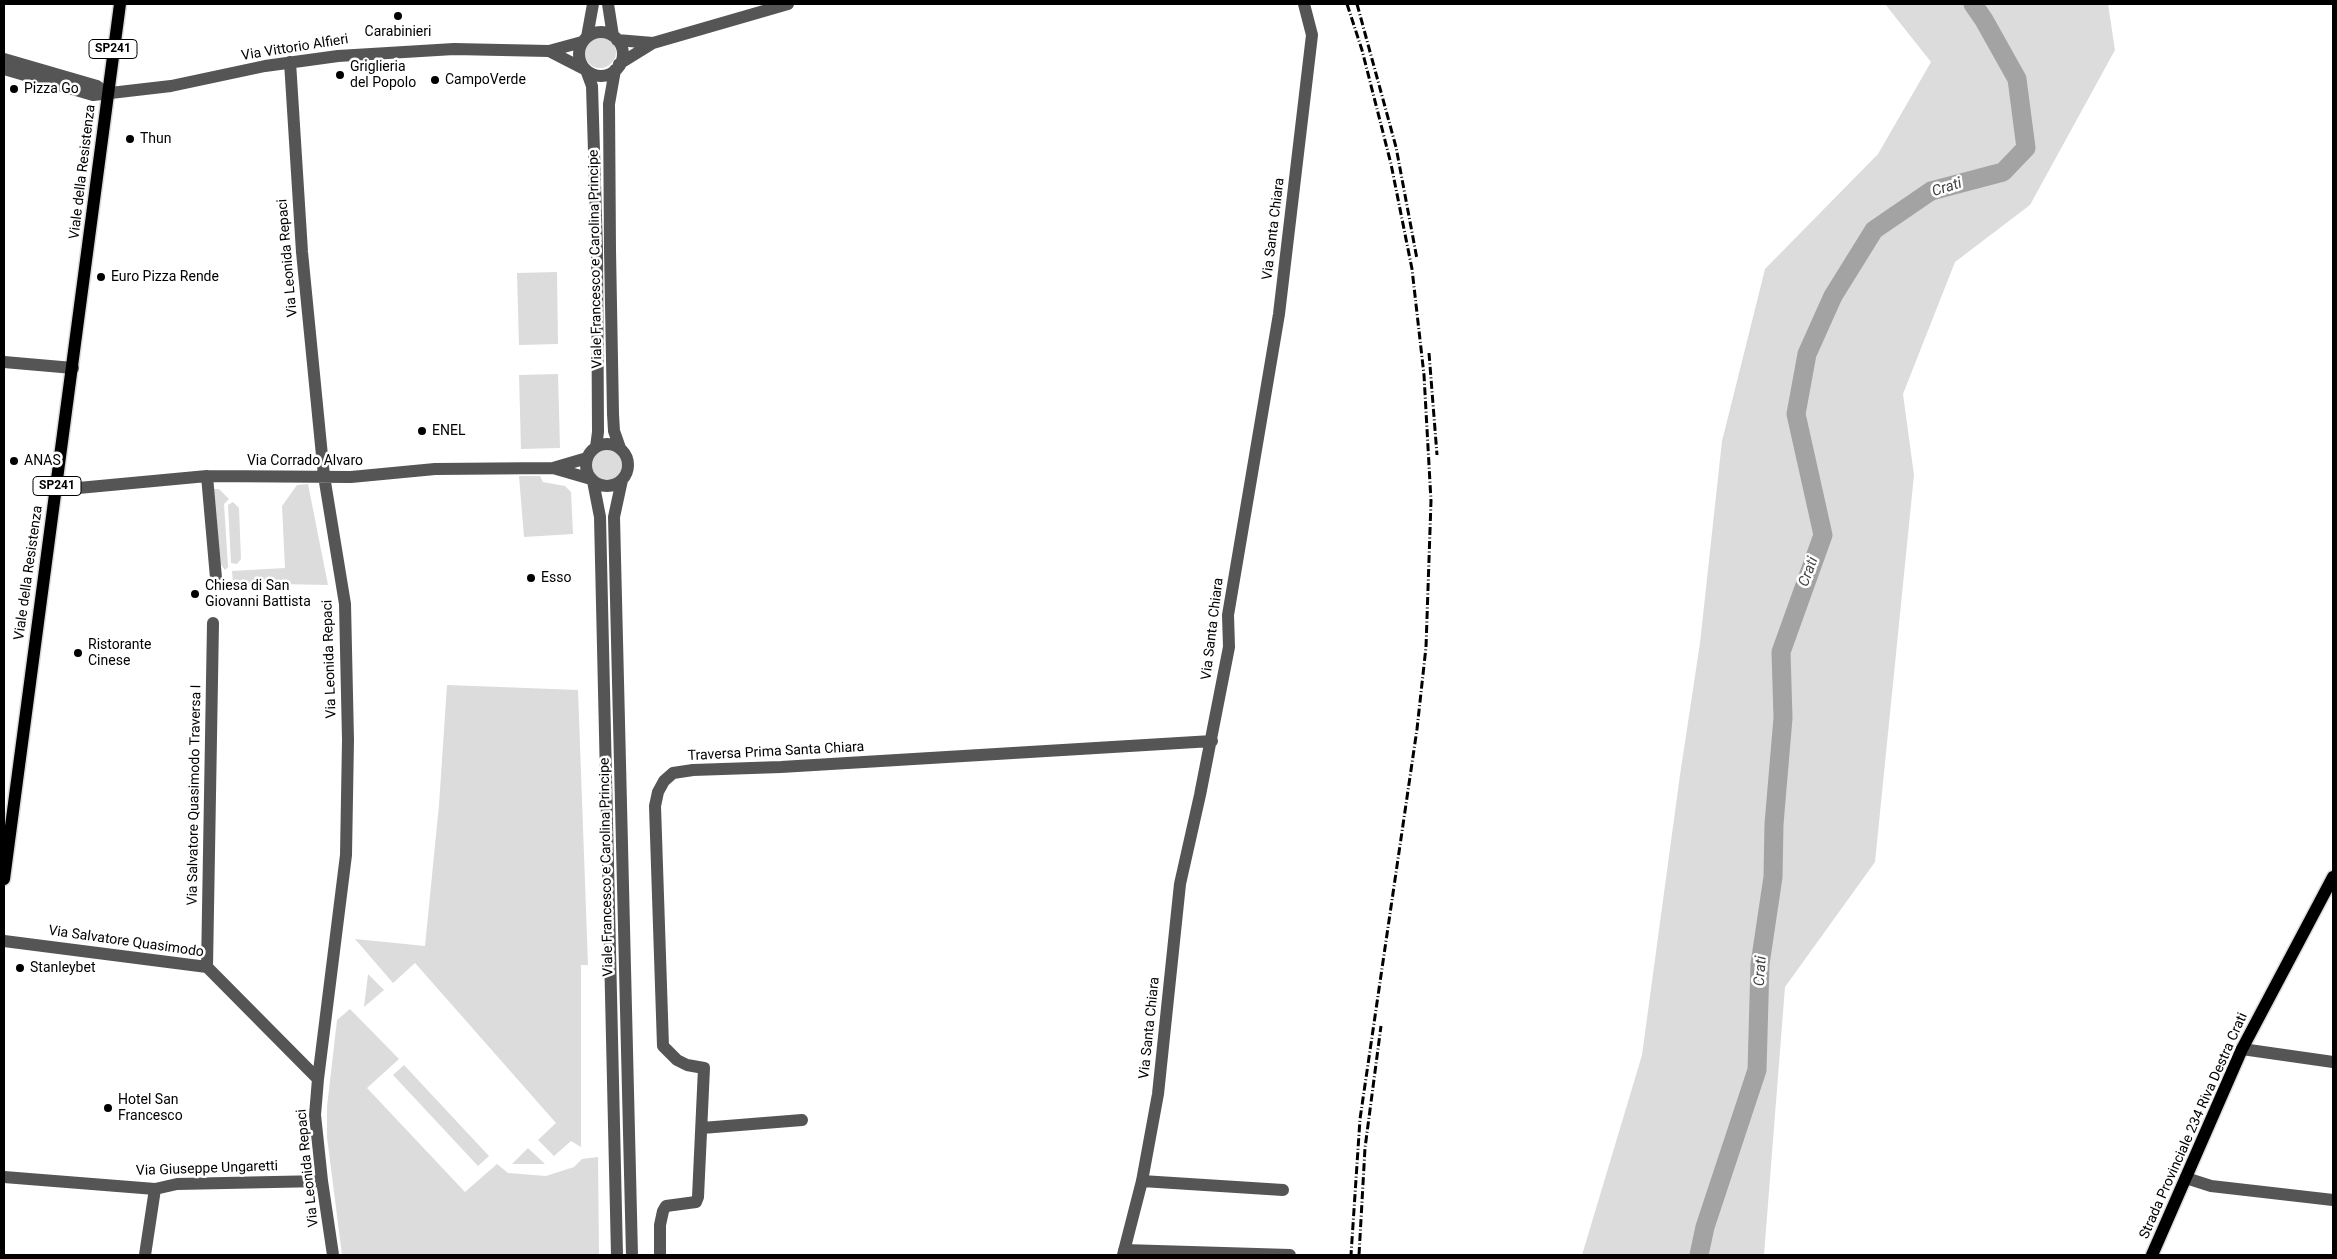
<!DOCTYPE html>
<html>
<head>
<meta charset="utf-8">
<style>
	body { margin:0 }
	#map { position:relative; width:2337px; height:1259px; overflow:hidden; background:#fff; font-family:Roboto,sans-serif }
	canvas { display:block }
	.frame { position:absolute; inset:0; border:5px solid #000; pointer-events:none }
</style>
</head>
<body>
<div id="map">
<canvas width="2337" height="1259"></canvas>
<div class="frame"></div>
</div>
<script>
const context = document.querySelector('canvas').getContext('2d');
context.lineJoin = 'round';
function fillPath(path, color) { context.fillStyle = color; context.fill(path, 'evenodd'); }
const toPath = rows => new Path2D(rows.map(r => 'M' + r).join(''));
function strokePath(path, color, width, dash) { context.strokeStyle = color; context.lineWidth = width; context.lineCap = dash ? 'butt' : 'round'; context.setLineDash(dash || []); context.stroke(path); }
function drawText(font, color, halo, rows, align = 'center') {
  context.font = font + ' Roboto,sans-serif'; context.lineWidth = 5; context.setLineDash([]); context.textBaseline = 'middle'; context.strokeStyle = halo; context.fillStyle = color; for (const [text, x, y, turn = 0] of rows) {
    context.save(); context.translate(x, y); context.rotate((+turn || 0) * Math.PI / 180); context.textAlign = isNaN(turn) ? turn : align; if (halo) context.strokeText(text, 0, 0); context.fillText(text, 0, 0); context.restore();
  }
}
fillPath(toPath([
	[1885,4,2108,4,2115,50,2030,205,1955,262,1903,394,1914,475,1875,862,1785,987,1764,1255,1582,1255,1642,1055,1680,775,1700,643,1722,441,1765,269,1878,154,1931,62],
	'584 52a16 16 0 1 1 32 0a16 16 0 1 1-32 0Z',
	[557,272,558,344,519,345,517,273],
	[558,374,560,448,521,449,519,375],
	'590 465a16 16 0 1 1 32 0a16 16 0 1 1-32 0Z',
	[519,476,540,476,543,482,565,486,571,492,573,534,524,537],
	[308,484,328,585,233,583,232,571,285,568,282,506,297,485],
	[213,489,219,489,229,499,224,504,228,567,225,570,219,562],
	[233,502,239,508,241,559,237,564,231,563,228,505],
	[447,685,578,690,588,965,581,965,581,1147,571,1141,554,1156,538,1140,556,1123,415,963,393,983,355,939,425,946,439,805],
	[368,974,384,990,364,1007],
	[350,1009,399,1059,367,1088,465,1192,497,1164,508,1173,546,1176,574,1167,582,1159,598,1157,599,1255,342,1255,327,1137,327,1107,337,1020],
	[404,1065,489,1156,478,1166,393,1075],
	[528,1148,545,1164,512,1164]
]), '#dcdcdc');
strokePath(toPath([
	[1699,1255,1705,1227,1757,1070,1760,964,1773,877,1774,824,1783,718,1781,652,1823,535,1796,414,1807,354,1833,296,1874,230,1931,191,2003,172,2026,148,2017,79,1984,20,1973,4]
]), '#a3a3a3', 19);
const major = toPath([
	[4,879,120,4],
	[2152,1255,2242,1049,2333,877]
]);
strokePath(major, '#dbdbdb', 15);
strokePath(toPath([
	[608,4,613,36],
	'579 54a22 22 0 1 1 44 0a22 22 0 1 1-44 0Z',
	[587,37,593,4],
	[617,40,653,43],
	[549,51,586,70,592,86,597,250,598,432,596,447],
	[4,59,97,86,108,94],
	[290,62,302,252,324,476,345,604,348,740,346,855,318,1079,315,1115,322,1181,333,1255],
	[619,64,653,43,788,4],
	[4,69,93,95,171,86,265,66,338,56,454,49,549,51,582,42],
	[615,70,609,104,610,250,613,414,614,431,620,448],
	[4,362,73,368],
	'586 465a21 21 0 1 1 42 0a21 21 0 1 1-42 0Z',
	[553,468,591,479],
	[207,476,216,578],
	[622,480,614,517,632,1255],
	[593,481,600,517,617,1255],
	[57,490,207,476,351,477,435,469,553,468,587,458],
	[4,941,207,967,318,1079],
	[207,967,213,623],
	[2242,1049,2333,1062],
	[702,1128,802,1120],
	[4,1177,155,1189,177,1184,322,1181],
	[2186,1178,2211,1186,2333,1200],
	[1142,1181,1283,1190],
	[1124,1250,1290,1255],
	[145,1255,155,1189],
	[660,1255,660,1225,663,1211,666,1206,696,1202,698,1197,704,1068,687,1065,677,1060,663,1046,655,806,658,792,664,781,673,773,693,770,781,767,1212,741],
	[1123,1255,1142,1181,1158,1094,1180,884,1200,795,1229,647,1228,615,1279,314,1312,35,1304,4]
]), '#555', 12);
strokePath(major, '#000', 12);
strokePath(toPath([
	[1347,4,1362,50,1391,164,1412,269,1424,375,1431,501,1426,647,1417,729,1360,1119,1351,1255],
	[1357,4,1396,147,1417,259],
	[1429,353,1437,455],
	[1359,1255,1365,1148,1381,1026]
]), '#000', 3, [8, 2.5, 1, 2.5]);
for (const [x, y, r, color] of [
	[398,16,5,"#000"],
	[340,75,5,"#000"],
	[435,80,5,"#000"],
	[14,89,5,"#000"],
	[130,139,5,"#000"],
	[101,277,5,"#000"],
	[422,431,5,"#000"],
	[14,461,5,"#000"],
	[531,578,5,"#000"],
	[195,594,5,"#000"],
	[78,653,5,"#000"],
	[20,968,5,"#000"],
	[108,1108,5,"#000"]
]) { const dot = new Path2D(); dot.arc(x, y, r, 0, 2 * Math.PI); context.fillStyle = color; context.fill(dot); strokePath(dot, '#fff', 2); }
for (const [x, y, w] of [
	[113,49,48],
	[57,486,48]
]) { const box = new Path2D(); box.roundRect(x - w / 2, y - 9.5, w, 19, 4); context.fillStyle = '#fff'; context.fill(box); strokePath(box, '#000', 1); }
drawText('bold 12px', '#000', null, [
	["SP241",113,49],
	["SP241",57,486]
]);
drawText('14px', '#000', '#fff', [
	["Carabinieri",398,32,"center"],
	["Griglieria",350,67],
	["del Popolo",350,83],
	["CampoVerde",445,80],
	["Pizza Go",24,89],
	["Thun",140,139],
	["Euro Pizza Rende",111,277],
	["ENEL",432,431],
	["ANAS",24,461],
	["Esso",541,578],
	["Chiesa di San",205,586],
	["Giovanni Battista",205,602],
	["Ristorante",88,645],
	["Cinese",88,661],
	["Stanleybet",30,968],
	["Hotel San",118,1100],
	["Francesco",118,1116]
], 'left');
drawText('14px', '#000', '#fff', [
	["Via Vittorio Alfieri",295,48,-9],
	["Viale della Resistenza",83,172,-83],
	["Via Santa Chiara",1274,229,-83],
	["Via Leonida Repaci",288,258,-95],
	["Viale Francesco e Carolina Principe",596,259,-91],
	["Via Corrado Alvaro",305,461],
	["Viale della Resistenza",29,573,-82],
	["Via Santa Chiara",1213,629,-83],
	["Via Leonida Repaci",330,659,-92],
	["Traversa Prima Santa Chiara",776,752,-3],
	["Via Salvatore Quasimodo Traversa I",195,795,-89],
	["Viale Francesco e Carolina Principe",607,867,-91],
	["Via Salvatore Quasimodo",126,942,8],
	["Via Santa Chiara",1150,1028,-84],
	["Strada Provinciale 234 Riva Destra Crati",2194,1126,-66],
	["Via Leonida Repaci",308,1168,-96],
	["Via Giuseppe Ungaretti",207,1169,-2]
]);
drawText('italic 15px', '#444', '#fff', [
	["Crati",1947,188,-18],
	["Crati",1809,572,-70],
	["Crati",1761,971,-86]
]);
</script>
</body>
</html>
